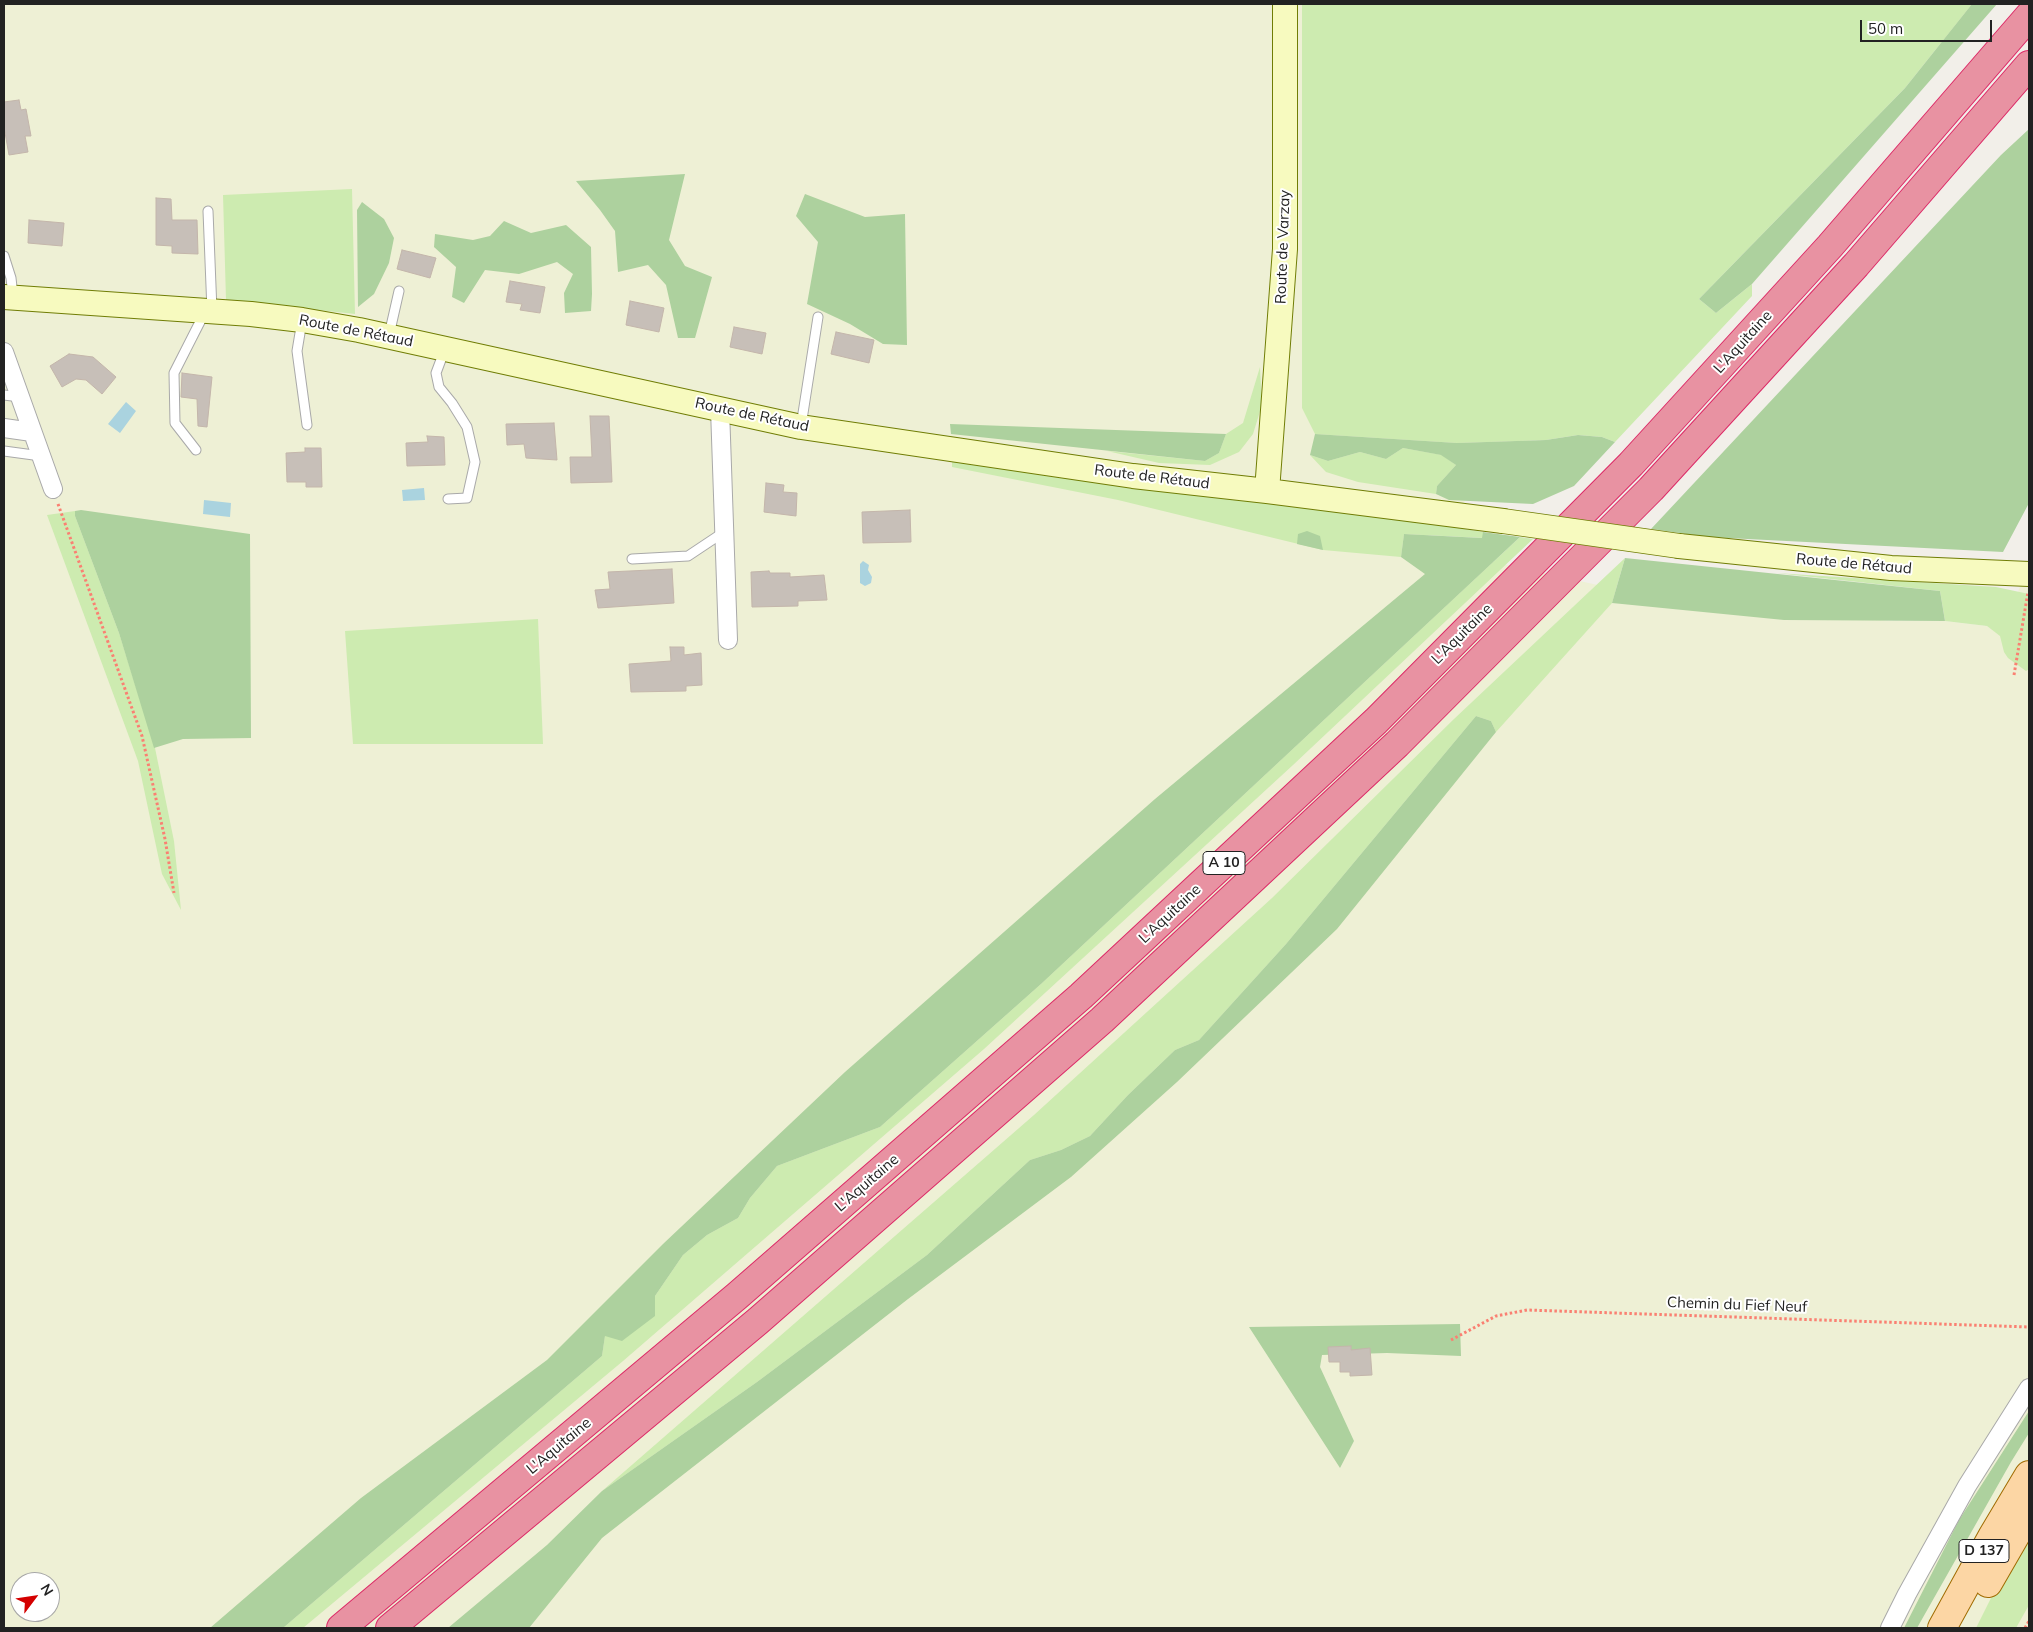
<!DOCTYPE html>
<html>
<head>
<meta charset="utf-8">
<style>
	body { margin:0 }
	#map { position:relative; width:2033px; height:1632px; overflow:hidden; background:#f2efe9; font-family:Mulish,sans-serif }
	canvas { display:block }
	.frame { position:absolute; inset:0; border:5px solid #222; pointer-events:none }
	.north { position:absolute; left:10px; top:1572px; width:50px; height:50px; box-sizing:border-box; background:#fff; border:1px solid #a7a7a7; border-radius:50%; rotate:59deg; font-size:14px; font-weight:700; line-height:20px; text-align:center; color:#222 }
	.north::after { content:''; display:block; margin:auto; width:18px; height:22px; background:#d40000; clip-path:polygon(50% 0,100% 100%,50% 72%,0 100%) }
	.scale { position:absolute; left:1860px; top:20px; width:132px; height:22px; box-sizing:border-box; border:2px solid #222; border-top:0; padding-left:6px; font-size:15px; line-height:18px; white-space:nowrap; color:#222; -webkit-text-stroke:4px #fff; paint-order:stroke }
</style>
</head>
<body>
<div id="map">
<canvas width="2033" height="1632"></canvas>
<div class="frame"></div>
<div class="north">N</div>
<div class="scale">50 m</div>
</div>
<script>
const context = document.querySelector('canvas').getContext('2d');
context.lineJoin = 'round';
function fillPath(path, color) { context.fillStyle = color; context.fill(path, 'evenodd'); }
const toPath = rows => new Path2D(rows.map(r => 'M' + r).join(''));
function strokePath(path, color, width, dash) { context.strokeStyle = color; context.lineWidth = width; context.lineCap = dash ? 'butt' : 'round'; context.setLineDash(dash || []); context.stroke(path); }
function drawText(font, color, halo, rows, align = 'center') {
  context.font = font + ' Mulish,sans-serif'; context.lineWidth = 4; context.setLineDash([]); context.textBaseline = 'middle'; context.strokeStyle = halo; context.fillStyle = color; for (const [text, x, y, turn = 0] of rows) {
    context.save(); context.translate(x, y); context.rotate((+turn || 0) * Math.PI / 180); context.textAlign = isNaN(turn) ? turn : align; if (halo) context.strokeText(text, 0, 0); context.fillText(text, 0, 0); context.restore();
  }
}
fillPath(toPath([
	[4,4,1982,4,1596,379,1418,545,1620,590,1889,621,1945,621,1987,626,1997,633,2003,634,2029,561,2029,1628,4,1628],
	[20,1582,50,1582,50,1612,20,1612]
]), '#eef0d5');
fillPath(toPath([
	[1302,4,1972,4,1905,88,1699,299,1716,313,1752,284,1752,296,1615,442,1602,437,1578,435,1546,440,1457,443,1315,434,1302,408],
	[352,189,355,314,226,300,223,195],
	[1260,367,1262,405,1253,434,1239,452,1210,465,1159,463,1107,451,1205,461,1219,453,1226,434,1243,423],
	[1403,448,1442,455,1456,465,1437,486,1436,494,1358,482,1326,472,1310,455,1328,461,1360,452,1386,459],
	[952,456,1163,492,1193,491,1405,519,1483,532,1483,538,1404,534,1401,557,1323,550,1118,500,952,467],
	[75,511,75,516,119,633,155,748,174,841,181,910,162,874,138,761,47,515],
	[1520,537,1533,539,1293,765,984,1049,623,1361,303,1628,283,1628,602,1356,605,1336,655,1296,683,1255,707,1235,738,1218,750,1198,777,1166,880,1127,1041,984],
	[1625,558,1612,603,1496,732,1491,721,1476,716,1286,944,1199,1040,1175,1050,1128,1095,1090,1136,1061,1150,1030,1160,927,1255,757,1382,602,1491,1034,1115,1272,898,1454,719],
	[1776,573,1996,587,2029,594,2029,669,2026,671,2008,658,2004,652,2000,636,1987,626,1945,621,1940,591],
	[538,619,543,744,353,744,345,631],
	[2029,1531,2029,1605,2016,1628,1976,1628,1994,1592]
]), '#cdebb0');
fillPath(toPath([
	[1972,4,1997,4,1752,284,1716,313,1699,299,1905,88],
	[2029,129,2029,503,2003,552,1708,537,1651,529,2001,155],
	[685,174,669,240,685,266,712,277,695,338,678,338,666,285,648,265,618,272,615,231,600,210,576,181],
	[805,194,865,217,905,214,907,345,883,344,850,324,807,304,818,242,796,216],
	[362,202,384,219,394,238,389,263,374,294,358,307,357,210],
	[504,221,531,233,566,225,591,247,592,294,591,311,565,313,564,293,573,274,557,262,519,274,485,270,464,303,452,297,456,267,434,247,435,234,473,240,490,236],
	[950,424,1226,434,1219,453,1205,461,951,434],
	[1315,434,1457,443,1546,440,1578,435,1602,437,1615,442,1574,486,1533,504,1449,500,1436,494,1437,486,1456,465,1441,455,1403,448,1386,459,1360,452,1328,461,1310,455],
	[81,510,250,534,251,738,183,739,154,748,119,633,75,516,75,511],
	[1307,531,1320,536,1323,550,1297,544,1298,534],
	[1483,532,1520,537,1041,984,880,1127,777,1166,750,1198,738,1218,707,1235,683,1255,655,1296,655,1316,622,1341,605,1336,602,1356,283,1628,210,1628,361,1498,547,1360,663,1244,845,1072,1155,799,1425,574,1401,557,1404,534,1482,538],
	[1625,558,1940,591,1945,621,1784,620,1612,603],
	[1476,716,1491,721,1496,732,1337,929,1177,1082,1071,1177,908,1299,602,1538,529,1628,448,1628,547,1545,602,1491,757,1382,927,1255,1030,1160,1061,1150,1090,1136,1128,1095,1175,1050,1199,1040,1286,944],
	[1460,1324,1461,1356,1387,1353,1322,1355,1320,1367,1354,1441,1340,1468,1249,1327],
	[2029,1411,2029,1433,2011,1462,1917,1628,1904,1628,1959,1520]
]), '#add19e');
fillPath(toPath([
	[126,402,136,411,120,433,108,424],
	[424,488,425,500,403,501,402,490],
	[204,500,231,503,230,517,203,514],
	[863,561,869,565,868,570,872,577,871,583,865,586,860,583,860,564]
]), '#aad3df');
const building = toPath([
	[19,100,21,110,26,109,31,136,25,136,28,152,9,155,4,127,4,102,19,100],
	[156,198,171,199,172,220,197,220,198,254,172,253,172,246,156,245,156,198],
	[29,220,64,223,62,246,28,243,29,220],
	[402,250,436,258,430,278,397,269,402,250],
	[510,281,545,287,540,313,520,310,522,304,506,302,510,281],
	[630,301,664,308,659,332,626,325,630,301],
	[734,327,766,333,762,354,730,347,734,327],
	[836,332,874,340,869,363,831,354,836,332],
	[69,354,93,357,116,377,102,394,86,380,76,379,62,387,50,366,69,354],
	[182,373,212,377,207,427,198,426,197,399,181,397,182,373],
	[590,416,609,416,612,482,571,483,570,457,592,457,590,416],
	[554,423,557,460,526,458,524,444,507,445,506,424,554,423],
	[427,436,444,437,445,465,407,466,406,443,428,442,427,436],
	[305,448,321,448,322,487,306,487,306,482,287,482,286,453,305,452,305,448],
	[766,483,784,485,783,492,797,493,796,516,764,512,766,483],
	[910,510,911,542,863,543,862,512,910,510],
	[672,569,674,603,598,608,595,590,610,589,608,572,672,569],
	[769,571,770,573,790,573,790,577,824,575,827,600,798,601,798,606,752,607,751,572,769,571],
	[670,647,684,647,684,655,701,653,702,685,686,686,686,691,631,692,629,664,671,661,670,647],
	[1351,1346,1351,1350,1370,1348,1372,1375,1350,1376,1350,1372,1340,1372,1340,1362,1329,1362,1328,1347,1351,1346]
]);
fillPath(building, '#c7bfb8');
strokePath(building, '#c4b6ab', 1);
const lane = toPath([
	[208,211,212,311],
	[4,256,11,278,13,296],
	[302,321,297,351,307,425],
	[389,335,399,291],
	[445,349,436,373,439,387,452,403,467,427,475,462,467,498,448,499],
	[4,395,20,397],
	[801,426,818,317],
	[196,450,175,423,174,373,205,312],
	[4,451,41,456],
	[632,559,688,556,724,532]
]);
const street = toPath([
	[4,352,53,489],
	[720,409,728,640],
	[4,428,32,432],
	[1890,1628,1907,1594,1967,1486,2029,1388]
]);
const secondary = toPath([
	[4,297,251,314,302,320,359,330,801,427,1133,476,1267,491,1503,521],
	[1267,491,1285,249,1285,4],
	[1679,546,1891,568,2029,574]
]);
const primary = toPath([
	[1988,1583,2029,1512],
	[1942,1628,1992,1537,2029,1475]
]);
const highway = toPath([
	[341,1628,737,1296,1081,996,1376,721,1631,464,1830,246,2029,16],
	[390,1628,758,1321,1102,1020,1397,744,1651,489,1856,265,2029,65]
]);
strokePath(lane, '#a9a9a9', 11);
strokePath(street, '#a9a9a9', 20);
strokePath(secondary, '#707d05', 26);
strokePath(primary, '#a06b00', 30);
strokePath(highway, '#dc2a67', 30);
strokePath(toPath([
	[58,504,142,736,165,839,174,893],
	[2014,675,2028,592],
	[1451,1340,1496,1316,1527,1310,2029,1327],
	[2025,1628,2029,1621]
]), '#fa8072', 3, [2.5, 2.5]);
strokePath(lane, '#fff', 9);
strokePath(street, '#fff', 18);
strokePath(secondary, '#f7fabf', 24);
strokePath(primary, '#fcd6a4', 28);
strokePath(highway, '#e892a2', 28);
const secondaryBridge = toPath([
	[1503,521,1679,546]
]);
strokePath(secondaryBridge, '#707d05', 26, []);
strokePath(secondaryBridge, '#f7fabf', 24);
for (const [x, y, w] of [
	[1224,863,42],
	[1984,1551,50]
]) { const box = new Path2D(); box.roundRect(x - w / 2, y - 11.5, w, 23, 4); context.fillStyle = '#fff'; context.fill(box); strokePath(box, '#222', 1); }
drawText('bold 14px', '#222', null, [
	["A 10",1224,863],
	["D 137",1984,1551]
]);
drawText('15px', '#222', '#fff', [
	["Route de Varzay",1283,247,-88],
	["Route de Rétaud",356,331,11],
	["L'Aquitaine",1743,342,-48],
	["Route de Rétaud",752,415,12],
	["Route de Rétaud",1152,477,7],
	["Route de Rétaud",1854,564,5],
	["L'Aquitaine",1462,634,-45],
	["L'Aquitaine",1170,914,-43],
	["L'Aquitaine",867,1183,-41],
	["Chemin du Fief Neuf",1737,1305,2],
	["L'Aquitaine",559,1446,-40]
]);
</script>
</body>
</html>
